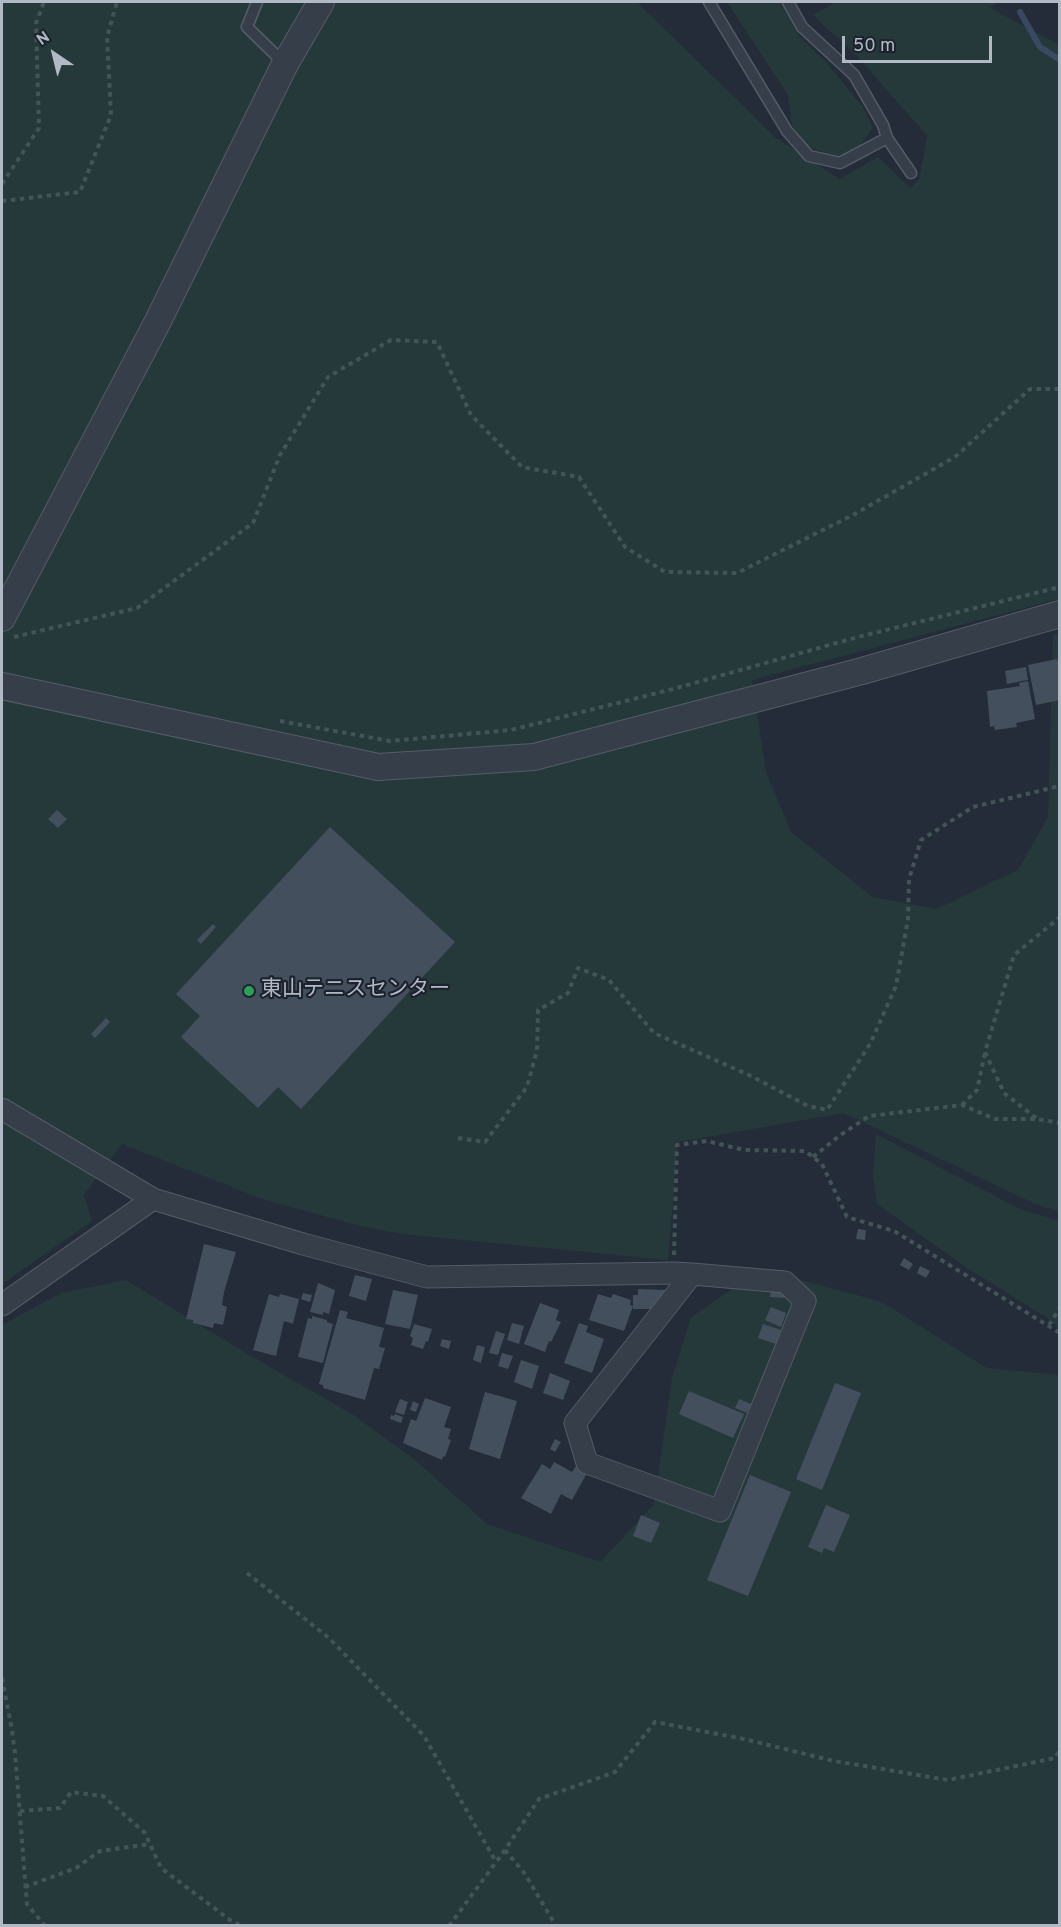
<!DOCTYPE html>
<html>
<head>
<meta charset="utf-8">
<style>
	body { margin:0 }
	#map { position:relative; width:1061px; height:1927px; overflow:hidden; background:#232c38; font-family:Overpass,sans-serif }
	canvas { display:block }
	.frame { position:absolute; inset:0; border:3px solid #b1b9c5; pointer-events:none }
	.north { position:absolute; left:24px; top:24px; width:60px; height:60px; -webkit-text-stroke:4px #1c232e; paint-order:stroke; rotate:325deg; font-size:16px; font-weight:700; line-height:24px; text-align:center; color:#b1b9c5 }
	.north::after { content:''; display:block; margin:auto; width:21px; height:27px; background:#b1b9c5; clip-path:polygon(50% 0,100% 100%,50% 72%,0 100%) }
	.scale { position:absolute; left:842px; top:36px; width:150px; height:27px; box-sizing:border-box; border:3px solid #b1b9c5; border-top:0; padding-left:8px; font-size:18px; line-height:21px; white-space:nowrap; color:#b1b9c5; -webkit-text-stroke:4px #1c232e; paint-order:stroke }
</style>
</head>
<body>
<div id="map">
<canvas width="1061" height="1927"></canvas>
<div class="frame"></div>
<div class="north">N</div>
<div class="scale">50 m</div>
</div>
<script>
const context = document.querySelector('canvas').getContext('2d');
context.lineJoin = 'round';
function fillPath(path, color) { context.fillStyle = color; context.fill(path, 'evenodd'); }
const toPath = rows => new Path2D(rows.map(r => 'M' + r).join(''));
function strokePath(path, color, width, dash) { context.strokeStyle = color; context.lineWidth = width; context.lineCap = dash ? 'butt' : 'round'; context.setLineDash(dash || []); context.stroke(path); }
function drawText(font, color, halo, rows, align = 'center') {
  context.font = font + ' Overpass,"Noto Sans JP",sans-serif'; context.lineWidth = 4.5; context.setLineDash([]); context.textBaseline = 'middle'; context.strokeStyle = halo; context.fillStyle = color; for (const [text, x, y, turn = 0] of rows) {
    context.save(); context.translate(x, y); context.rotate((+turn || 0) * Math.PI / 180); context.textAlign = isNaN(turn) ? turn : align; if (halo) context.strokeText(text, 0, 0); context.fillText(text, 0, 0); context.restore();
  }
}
fillPath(toPath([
	[2,2,637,2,776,138,840,179,878,157,910,188,919,180,927,136,857,56,813,15,833,4,833,2,998,2,990,8,1059,45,1059,599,752,680,766,772,791,832,873,897,936,909,1018,870,1048,817,1053,635,1059,633,1059,1212,1031,1202,844,1113,678,1142,668,1260,402,1234,360,1226,262,1199,122,1144,84,1195,92,1221,2,1284],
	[727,2,779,2,800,37,825,61,863,107,873,128,858,148,838,157,807,147,792,126,788,95],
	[876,1134,1020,1209,1059,1221,1059,1329,1046,1317,967,1268,877,1204,873,1176],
	[762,1269,882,1302,987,1368,1059,1375,1059,1925,2,1926,2,1325,61,1293,126,1280,249,1355,352,1414,414,1459,487,1524,600,1562,654,1504,672,1378,691,1317]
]), '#26393a');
strokePath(toPath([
	[1020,12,1040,47,1060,60]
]), '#394961', 6);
fillPath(toPath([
	[1057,659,1060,670,1060,700,1036,705,1028,665],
	[1026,667,1028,680,1007,684,1005,671],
	[1028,681,1035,719,1016,723,1017,727,995,730,994,726,990,727,987,691,1020,686,1019,683],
	[57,810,67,819,58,828,48,819],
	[330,827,455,942,301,1109,278,1087,258,1108,181,1037,200,1016,176,994],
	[213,924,216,927,201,944,197,940],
	[106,1018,110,1022,95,1038,91,1034],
	[858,1229,866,1230,865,1240,856,1239],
	[204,1244,236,1252,224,1292,222,1305,227,1307,223,1325,214,1323,213,1328,193,1323,193,1320,186,1319],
	[904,1258,913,1264,909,1270,900,1265],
	[920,1266,930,1271,926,1278,917,1273],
	[355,1275,372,1279,366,1301,349,1296],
	[318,1283,335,1290,329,1314,323,1312,323,1315,310,1312],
	[638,1289,666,1290,666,1302,656,1309,633,1309,633,1295,638,1295],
	[393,1290,418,1295,410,1329,385,1324],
	[771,1290,784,1291,784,1298,770,1297],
	[303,1293,312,1295,310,1302,301,1299],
	[269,1294,279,1297,280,1294,299,1299,293,1324,284,1321,276,1356,253,1350],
	[598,1294,611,1298,613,1294,631,1300,630,1305,633,1306,624,1331,589,1320],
	[540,1303,559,1310,556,1320,561,1322,551,1342,549,1341,545,1352,524,1344],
	[771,1307,786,1313,781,1327,765,1320],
	[340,1310,348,1312,346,1318,384,1328,379,1347,385,1348,379,1369,374,1368,365,1400,323,1388,323,1385,319,1384],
	[312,1316,327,1320,327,1322,333,1324,323,1363,298,1357,308,1318,312,1319],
	[512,1323,524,1326,519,1344,507,1340],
	[579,1323,588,1326,586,1332,604,1339,592,1373,564,1363],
	[414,1324,432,1329,428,1342,426,1341,423,1349,411,1345,413,1338,410,1336],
	[763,1324,781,1330,776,1344,758,1338],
	[496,1331,505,1334,498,1355,489,1353],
	[442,1339,451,1341,449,1349,440,1346],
	[477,1345,485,1347,481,1363,473,1360],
	[502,1353,513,1356,508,1369,498,1366],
	[521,1360,539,1366,532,1389,514,1382],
	[550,1373,570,1381,563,1400,543,1393],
	[835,1383,861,1393,822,1490,796,1479],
	[689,1391,744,1414,733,1438,679,1414],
	[485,1392,517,1401,500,1459,469,1449],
	[425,1398,451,1407,444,1427,451,1429,448,1439,451,1440,445,1457,443,1456,442,1460,403,1443,411,1419,416,1421],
	[400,1399,408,1402,404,1415,395,1412],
	[739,1399,751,1404,747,1413,735,1408],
	[413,1401,419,1404,416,1412,410,1410],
	[395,1414,403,1417,401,1423,390,1419,391,1415,394,1416],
	[555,1439,561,1442,555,1452,550,1449],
	[554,1462,572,1472,576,1466,587,1473,572,1500,561,1494,551,1514,521,1498,542,1464,550,1469],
	[750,1475,791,1492,748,1596,707,1580],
	[826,1505,850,1515,834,1552,824,1548,822,1553,808,1547],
	[641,1515,660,1523,651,1543,633,1536]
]), '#444f5d');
const service = toPath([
	[257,2,247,27,285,64],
	[709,2,787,131,809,156,840,163,887,138],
	[788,2,802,27,854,75,883,125,887,138,911,173]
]);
const minor = toPath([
	[2,1109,153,1199,303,1244,427,1277,674,1273,692,1274,785,1282,805,1301,720,1511,587,1463,575,1423,692,1274],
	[2,1305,153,1199]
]);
const tertiary = toPath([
	[2,618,157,323,285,64,321,2],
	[2,686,378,767,534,757,862,671,1060,614]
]);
strokePath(service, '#545c67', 13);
strokePath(minor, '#545c67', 23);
strokePath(tertiary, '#545c67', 28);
strokePath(toPath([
	[2,184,39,128,36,23,44,2],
	[2,201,80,192,111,115,107,37,117,2],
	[14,637,137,608,253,523,280,455,328,377,391,340,437,342,471,415,522,467,579,477,625,547,665,572,737,573,853,515,955,457,1030,389,1060,389],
	[280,721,390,741,511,730,673,689,858,637,1060,587],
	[962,1105,977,1090,985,1053],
	[1036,1118,1004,1093,985,1052,1014,955,1060,917],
	[458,1138,485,1142,527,1087,537,1050,538,1010,568,993,578,968,609,980,654,1033,749,1075,808,1106,827,1110,870,1044,896,986,908,919,909,879,921,840,973,807,1060,786],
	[813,1157,839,1136,869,1116,962,1105,995,1119,1037,1119,1060,1123],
	[674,1255,677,1145,707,1141,744,1150,805,1151,822,1164,847,1217,894,1231,1060,1333],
	[1049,1325,1060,1308],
	[247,1573,329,1638,424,1736,496,1862],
	[2,1678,12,1730,15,1753,27,1904,45,1926],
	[20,1811,60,1808,71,1792,103,1796,145,1833,161,1868,230,1920,241,1926],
	[505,1850,525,1874,556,1926],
	[25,1887,76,1868,100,1851,150,1844],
	[449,1926,505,1850,539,1799,615,1772,655,1722,744,1739,834,1761,948,1780,1055,1758,1060,1750]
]), '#435457', 4, [4.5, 4.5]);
strokePath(service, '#363e49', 10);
strokePath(minor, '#363e49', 21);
strokePath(tertiary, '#363e49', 26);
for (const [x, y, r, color] of [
	[249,991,6,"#2e9e5b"]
]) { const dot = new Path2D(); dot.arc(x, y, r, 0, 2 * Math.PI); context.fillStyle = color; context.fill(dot); strokePath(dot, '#1c232e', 2); }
drawText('21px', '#b1b9c5', '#1c232e', [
	["東山テニスセンター",261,991]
], 'left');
</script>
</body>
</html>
